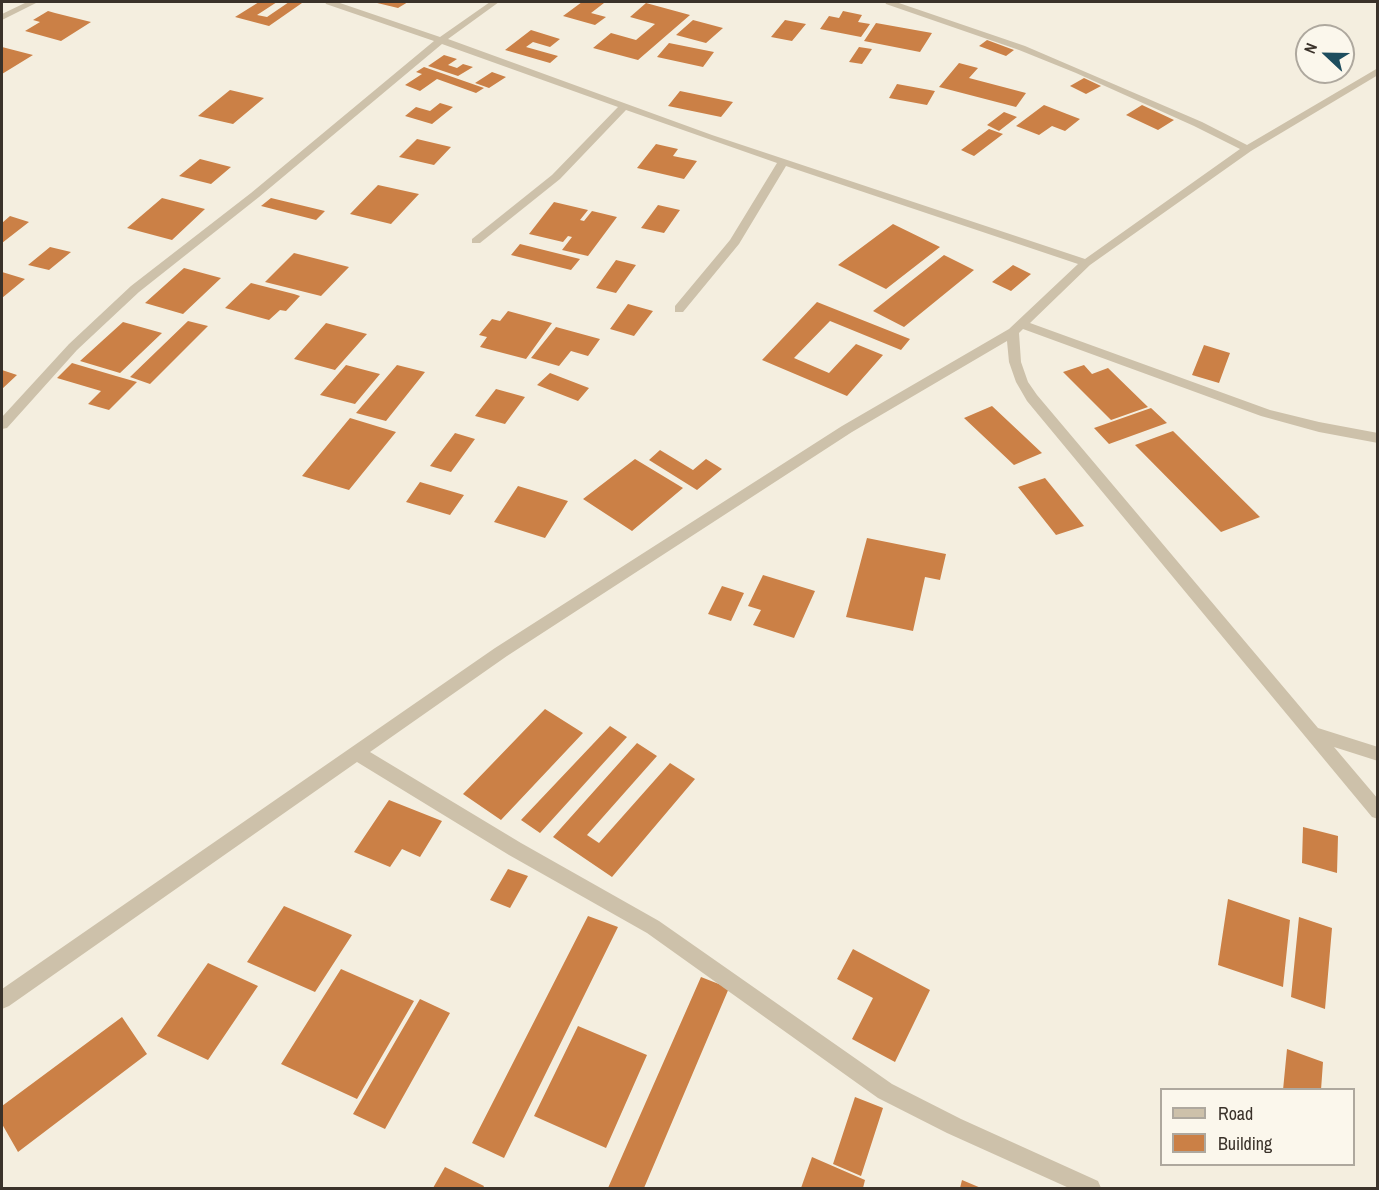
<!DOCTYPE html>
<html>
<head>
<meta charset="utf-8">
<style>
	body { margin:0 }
	#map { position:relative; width:1379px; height:1190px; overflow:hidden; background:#f4eedf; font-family:"Archivo Narrow",sans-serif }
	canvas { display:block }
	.frame { position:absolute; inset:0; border:3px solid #3a322a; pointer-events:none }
	.legend { position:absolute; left:1160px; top:1088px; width:195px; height:78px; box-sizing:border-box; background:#fbf7ec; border:2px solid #aea89e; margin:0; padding:8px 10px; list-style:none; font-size:18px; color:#3a322a }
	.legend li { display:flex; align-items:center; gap:12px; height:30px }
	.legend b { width:30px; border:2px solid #aea89e }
	.north { position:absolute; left:1295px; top:24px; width:60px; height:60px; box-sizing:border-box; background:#fbf7ec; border:2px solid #aea89e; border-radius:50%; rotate:292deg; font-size:16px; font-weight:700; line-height:24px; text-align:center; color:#3a322a }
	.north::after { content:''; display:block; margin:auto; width:21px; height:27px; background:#1d4d5e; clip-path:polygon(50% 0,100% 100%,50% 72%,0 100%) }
</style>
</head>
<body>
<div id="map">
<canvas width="1379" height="1190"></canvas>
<div class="frame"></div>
<ul class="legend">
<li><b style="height:8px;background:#cdc1aa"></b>Road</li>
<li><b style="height:16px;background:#cb8046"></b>Building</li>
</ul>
<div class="north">N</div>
</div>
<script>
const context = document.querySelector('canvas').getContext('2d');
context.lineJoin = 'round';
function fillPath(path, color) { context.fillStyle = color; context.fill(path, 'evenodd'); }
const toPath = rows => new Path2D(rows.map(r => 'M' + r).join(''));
fillPath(toPath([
	[259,2,277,2,257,15,267,17,289,2,302,3,269,26,235,17],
	[373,2,408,2,398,8],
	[582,2,604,3,591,13,606,17,595,25,563,16],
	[646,3,690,15,638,60,593,48,611,33,636,40,655,24,630,17],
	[48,11,55,13,91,22,61,41,25,31,40,22,33,20],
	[843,11,862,15,858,22,870,24,861,37,820,29,829,16,839,18],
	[693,20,723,28,706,43,676,35],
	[785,20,806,24,792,41,771,37],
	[876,23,932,33,920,52,864,41],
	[531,30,560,39,550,47,533,42,526,47,558,56,550,63,505,50],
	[987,40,1014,50,1006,56,979,46],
	[669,43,714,52,703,67,657,57],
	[2,47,33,55,2,74],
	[859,47,872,49,862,64,849,62],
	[444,55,457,59,448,65,457,68,463,64,473,67,458,76,428,66],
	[959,63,978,68,969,78,1026,93,1016,107,939,87],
	[424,67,484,88,476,93,437,79,420,91,405,85,422,74,416,72],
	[492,72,506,77,489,88,475,83],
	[1084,78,1101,86,1086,94,1070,86],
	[897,84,935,91,927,105,889,98],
	[230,90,264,98,233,124,198,116],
	[680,91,733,102,721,117,668,106],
	[440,103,453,107,432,124,405,116,416,107,430,111],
	[1044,105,1067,114,1080,119,1065,131,1052,126,1039,135,1016,126],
	[1142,105,1174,120,1158,130,1126,115],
	[1004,112,1017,117,999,131,987,125],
	[989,129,1003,134,974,156,961,150],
	[417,139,451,147,434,165,399,157],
	[656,144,678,149,673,156,697,161,684,179,637,168],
	[200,159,231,167,211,184,179,176],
	[378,185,419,194,391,224,350,214],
	[162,198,205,209,172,240,127,228],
	[271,198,325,211,316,220,261,206],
	[554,202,588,210,580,220,584,221,592,211,617,217,588,256,562,250,572,237,568,236,563,242,529,234],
	[658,205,680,210,664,233,641,228],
	[10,216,29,222,2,243,2,223],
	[893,224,940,247,886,289,838,265],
	[520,244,580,259,571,270,511,255],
	[50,247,71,252,49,270,28,265],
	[294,253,349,267,321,296,265,282],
	[944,255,974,270,904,327,873,311],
	[616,260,636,265,616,293,596,288],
	[1013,265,1031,274,1011,291,992,282],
	[184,268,221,278,183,314,145,303],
	[2,272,25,279,2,298],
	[251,283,294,294,300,296,286,311,280,310,269,320,225,308],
	[817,302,910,339,901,350,830,321,794,358,829,373,856,344,883,355,847,396,762,360],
	[628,304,653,311,634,336,610,329],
	[508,311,552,323,526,359,480,347,487,337,479,335,492,319,500,321],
	[188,321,208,326,150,384,130,377],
	[123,322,162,333,120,373,80,361],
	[326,323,367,334,335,370,294,359],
	[556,327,600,339,588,356,571,351,559,366,531,358],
	[1204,345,1230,353,1219,383,1192,375],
	[72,363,116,376,137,382,109,410,88,404,101,391,57,378],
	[346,365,380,374,355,404,320,395],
	[397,365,425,372,386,421,356,413],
	[1084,365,1092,374,1108,368,1148,407,1111,420,1063,372],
	[2,370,17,375,2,389],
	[550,373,589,388,578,401,537,385],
	[496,389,525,397,505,424,475,416],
	[992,406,1042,453,1014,465,964,418],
	[1151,408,1167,423,1109,444,1094,428],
	[350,418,396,432,349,490,302,476],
	[1173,431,1260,517,1221,532,1135,445],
	[455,433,475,439,451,472,430,466],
	[660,450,693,470,706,459,722,469,697,490,649,460],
	[635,459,683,488,632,531,583,499],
	[1045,478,1084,526,1056,535,1018,487],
	[420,482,464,495,450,515,406,502],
	[518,486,568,501,545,538,494,522],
	[867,538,946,554,940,580,925,577,913,631,846,617],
	[763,575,815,591,794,638,753,625,761,610,748,606],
	[722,586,744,593,731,621,708,614],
	[545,709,583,733,501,820,463,794],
	[610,726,627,737,540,833,521,820],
	[637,743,657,756,587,835,599,843,670,763,695,779,612,877,553,837],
	[389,800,442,821,420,857,402,849,390,867,354,852],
	[1303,827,1338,836,1337,873,1302,863],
	[508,869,528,876,510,908,490,900],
	[1228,899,1290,920,1283,987,1218,965],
	[284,906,352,935,315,992,247,962],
	[588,916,618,927,504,1158,472,1143],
	[1299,917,1332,928,1325,1009,1291,997],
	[853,949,930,990,895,1062,852,1039,873,998,837,979],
	[208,963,258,986,208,1060,157,1036],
	[341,969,414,1001,357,1099,281,1064],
	[701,977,729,988,644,1188,608,1188],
	[420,999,450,1013,385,1129,353,1114],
	[122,1017,147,1054,18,1152,2,1124,2,1106],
	[578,1026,647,1055,606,1148,534,1116],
	[1287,1049,1323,1062,1321,1090,1283,1090],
	[855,1097,883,1108,861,1176,833,1164],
	[812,1157,865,1180,863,1188,801,1188],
	[445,1167,484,1186,483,1188,433,1188],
	[962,1180,981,1188,960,1188]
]), '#cb8046');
fillPath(toPath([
	[27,2,38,2,2,20,2,14,27,2],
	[325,2,337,2,440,37,490,2,499,2,448,39,712,135,1085,259,1240,149,1194,126,1076,73,1019,50,886,4,885,2,896,2,1025,46,1202,122,1247,145,1378,68,1378,75,1251,151,1090,265,1030,323,1270,410,1319,422,1378,433,1378,443,1319,432,1261,416,1023,329,1019,333,1021,362,1028,382,1037,395,1318,728,1378,747,1378,761,1334,747,1378,799,1378,819,1372,817,1027,401,1016,382,1009,362,1007,341,852,432,507,656,370,752,521,843,659,921,892,1084,961,1119,1098,1181,1101,1188,1069,1188,947,1133,878,1098,647,933,509,855,357,762,9,1006,2,1009,2,989,495,648,842,426,1009,329,1078,264,786,166,739,244,683,312,675,312,675,306,730,240,777,163,626,110,560,179,480,243,472,243,472,239,552,175,618,107,442,44,259,197,139,292,77,350,7,428,2,429,2,417,69,344,131,286,251,193,434,41,326,4,325,2]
]), '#cdc1aa');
</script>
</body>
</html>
